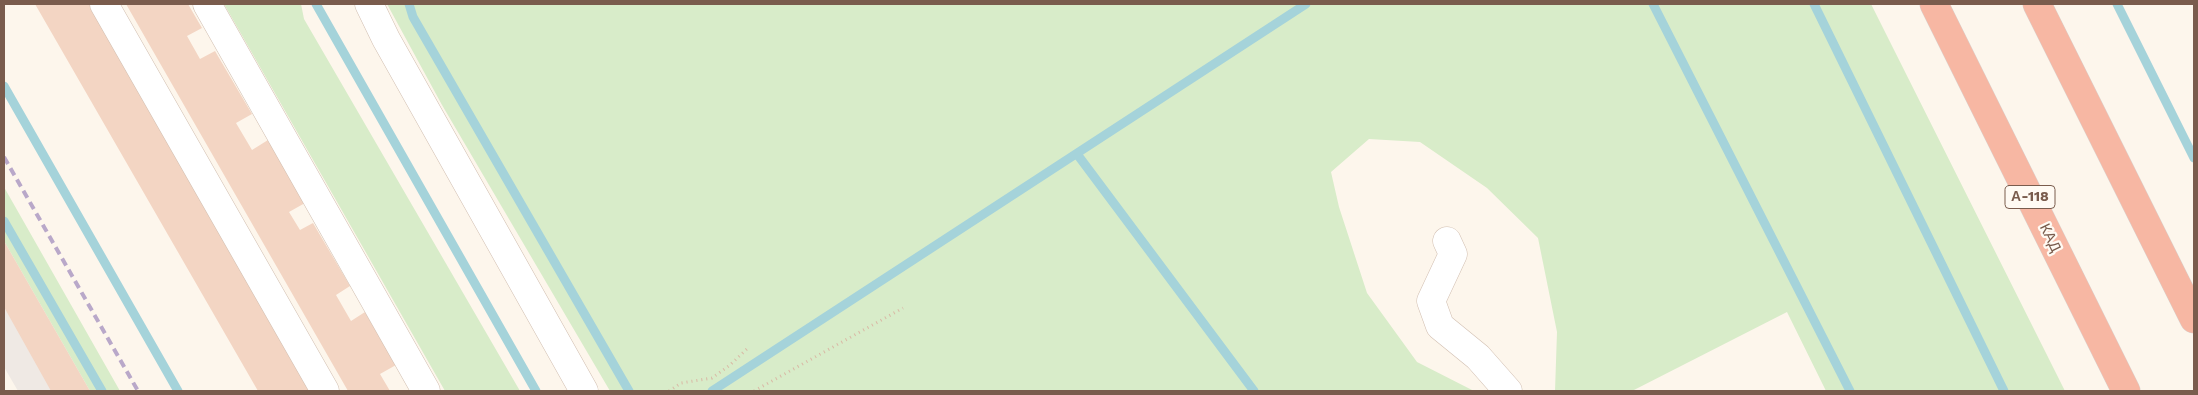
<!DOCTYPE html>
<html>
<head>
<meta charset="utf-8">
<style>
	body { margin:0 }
	#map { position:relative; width:2198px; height:395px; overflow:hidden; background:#fdf6ec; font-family:"Work Sans",sans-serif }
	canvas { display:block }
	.frame { position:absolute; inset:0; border:5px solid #7a5c4d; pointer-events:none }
</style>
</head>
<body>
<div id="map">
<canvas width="2198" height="395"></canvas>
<div class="frame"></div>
</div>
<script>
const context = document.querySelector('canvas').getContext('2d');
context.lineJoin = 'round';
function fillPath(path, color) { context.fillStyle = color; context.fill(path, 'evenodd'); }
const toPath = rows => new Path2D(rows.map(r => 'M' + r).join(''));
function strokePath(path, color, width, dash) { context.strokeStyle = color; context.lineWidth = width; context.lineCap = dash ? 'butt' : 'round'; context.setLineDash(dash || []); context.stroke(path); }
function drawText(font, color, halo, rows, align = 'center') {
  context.font = font + ' "Work Sans",sans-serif'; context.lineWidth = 4.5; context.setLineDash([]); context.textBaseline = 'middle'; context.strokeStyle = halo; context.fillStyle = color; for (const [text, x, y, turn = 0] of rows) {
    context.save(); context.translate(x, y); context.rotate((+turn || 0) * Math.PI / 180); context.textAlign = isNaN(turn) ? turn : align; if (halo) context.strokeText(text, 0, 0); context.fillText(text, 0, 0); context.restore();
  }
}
fillPath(toPath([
	[4,241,90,391,18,391,4,367]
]), '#efe9e4');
fillPath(toPath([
	[224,4,301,4,304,19,520,391,445,391],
	[387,4,1871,4,2065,391,1826,391,1787,312,1632,391,1555,391,1557,332,1538,238,1487,188,1420,142,1369,139,1331,172,1339,207,1367,293,1417,362,1474,391,610,391,442,105],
	[4,187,120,391,90,391,4,241]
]), '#d8ecc9');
strokePath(toPath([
	[316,4,536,391],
	[409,4,413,17,629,391],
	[1653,4,1850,391],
	[1814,4,2004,391],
	[2117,4,2194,158],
	[4,86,178,391],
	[1077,154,1254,391],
	[4,221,102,391],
	[712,391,1306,4]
]), '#a5d3da', 9);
fillPath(toPath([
	[35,4,92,4,315,391,258,391],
	[126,4,188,4,202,28,187,36,200,59,215,51,252,114,236,123,252,150,268,140,305,203,289,212,300,230,313,223,350,286,336,295,351,321,365,312,396,365,380,374,390,391,348,391],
	[4,241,90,391,51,391,4,307]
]), '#f3d5c3');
const minor = toPath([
	[104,4,325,391],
	[207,4,426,391],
	[369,4,386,39,584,391],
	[1447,241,1453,254,1431,301,1440,326,1478,357,1508,391]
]);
const highway = toPath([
	[1934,4,2126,391],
	[2037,4,2194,319]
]);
strokePath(minor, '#d1beb0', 29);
strokePath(highway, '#dad1cd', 29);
strokePath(toPath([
	[669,391,681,383,712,378,730,365,749,347],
	[754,391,903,308]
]), '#d9b8a5', 3, [1, 4]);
strokePath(minor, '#fff', 28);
strokePath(highway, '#f7b7a3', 28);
strokePath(toPath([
	[4,157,138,391]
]), '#b9a8c9', 4, [8, 5]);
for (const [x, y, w] of [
	[2030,197,50]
]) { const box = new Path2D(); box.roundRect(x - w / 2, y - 11.5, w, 23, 4); context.fillStyle = '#fffaf3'; context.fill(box); strokePath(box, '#7a5c4d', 1); }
drawText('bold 14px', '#7a5c4d', null, [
	["А-118",2030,197]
]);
drawText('15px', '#7a5c4d', '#fffaf3', [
	["КАД",2050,238,64]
]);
</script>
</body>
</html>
